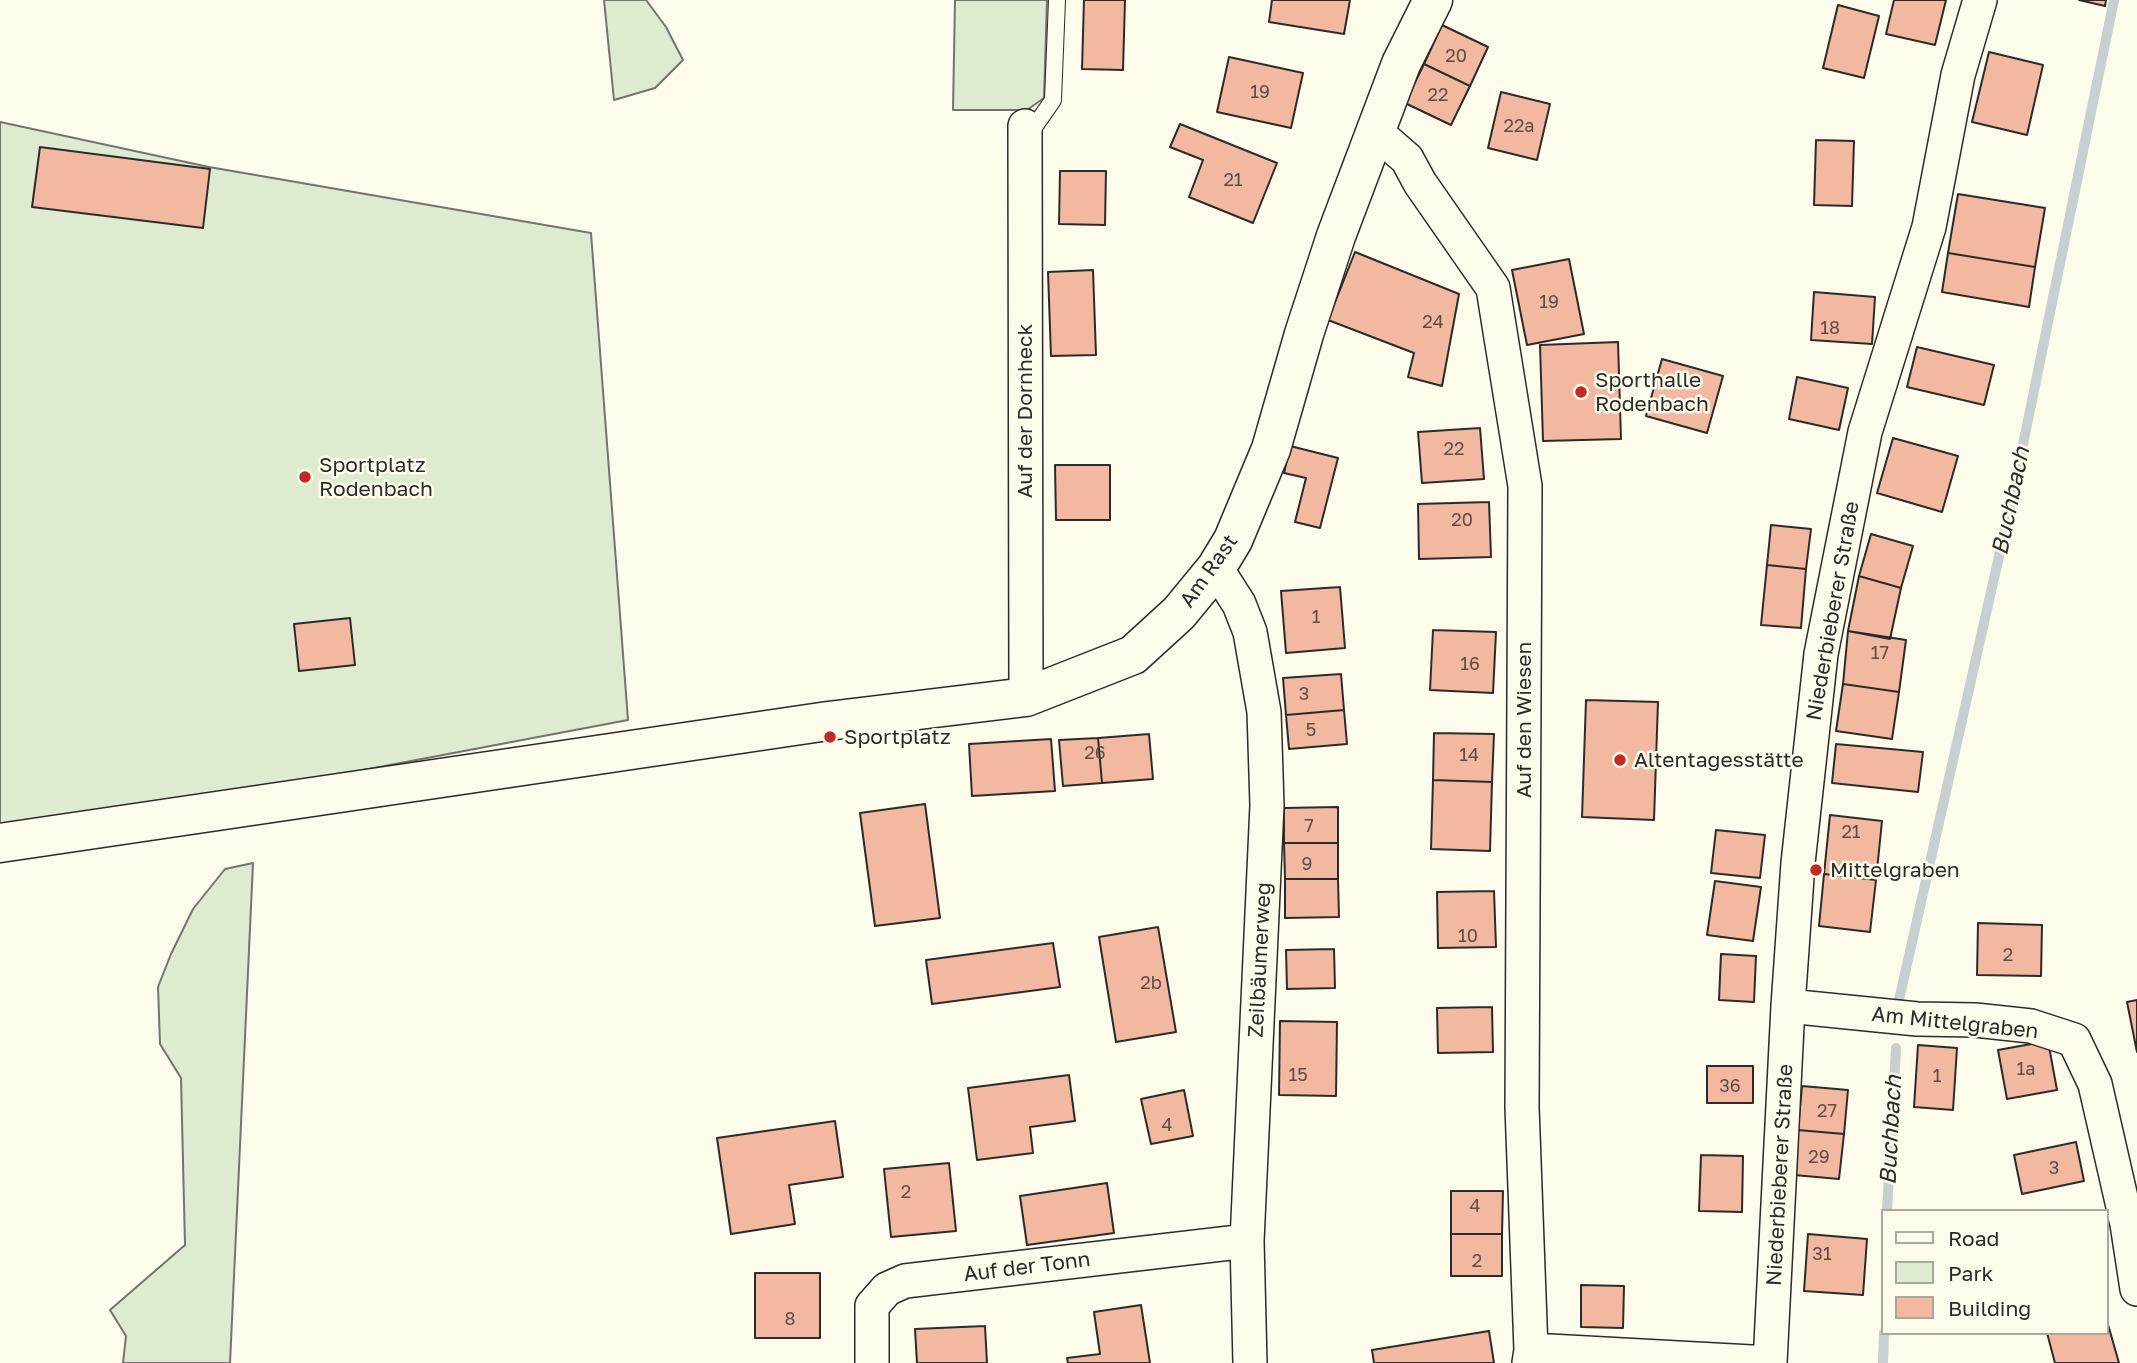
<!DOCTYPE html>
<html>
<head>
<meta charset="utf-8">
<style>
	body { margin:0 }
	#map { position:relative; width:2137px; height:1363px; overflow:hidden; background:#fdfbea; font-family:"Golos Text",sans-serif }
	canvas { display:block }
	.legend { position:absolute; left:1881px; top:1209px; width:228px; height:126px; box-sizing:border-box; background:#fdfbea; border:2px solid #a9a89e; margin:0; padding:9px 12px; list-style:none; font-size:21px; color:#2b2b2b }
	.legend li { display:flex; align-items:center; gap:14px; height:35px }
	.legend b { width:35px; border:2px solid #a9a89e }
</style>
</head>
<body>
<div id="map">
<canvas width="2137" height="1363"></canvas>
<ul class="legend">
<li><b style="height:9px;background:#fdfbea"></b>Road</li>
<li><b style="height:19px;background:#deebd1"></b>Park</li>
<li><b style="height:19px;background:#f2b8a0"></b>Building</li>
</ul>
</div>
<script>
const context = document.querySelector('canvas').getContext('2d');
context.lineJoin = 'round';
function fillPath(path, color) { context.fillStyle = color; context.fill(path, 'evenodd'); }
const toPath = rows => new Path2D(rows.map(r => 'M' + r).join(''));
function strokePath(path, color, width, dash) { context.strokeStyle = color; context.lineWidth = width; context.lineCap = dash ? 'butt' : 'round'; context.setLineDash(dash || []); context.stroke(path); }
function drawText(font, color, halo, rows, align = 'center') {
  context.font = font + ' "Golos Text",sans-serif'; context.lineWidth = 5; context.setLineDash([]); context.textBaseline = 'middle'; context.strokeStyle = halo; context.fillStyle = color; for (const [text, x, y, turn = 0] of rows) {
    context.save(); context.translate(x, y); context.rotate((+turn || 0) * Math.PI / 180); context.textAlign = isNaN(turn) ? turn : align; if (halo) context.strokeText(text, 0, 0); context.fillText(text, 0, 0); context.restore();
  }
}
const green = toPath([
	[604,0,646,0,666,27,683,60,655,88,614,100,604,0],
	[955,0,1047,0,1044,98,1027,110,953,110,955,0],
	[0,122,209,167,591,233,628,720,226,796,0,826,0,122],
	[253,863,230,1363,123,1363,126,1336,110,1310,185,1245,181,1078,160,1044,158,987,171,954,193,909,225,869,253,863]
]);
fillPath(green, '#deebd1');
strokePath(green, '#74746e', 2);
strokePath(toPath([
	[1899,1000,2011,503,2114,0],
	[1887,1211,1896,1048],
	[1883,1363,1884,1333]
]), '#c7d0d0', 10);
const building = toPath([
	[1084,0,1125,0,1123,70,1082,69,1084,0],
	[1272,0,1350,0,1344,34,1269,22,1272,0],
	[1894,0,1946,0,1935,45,1886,34,1894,0],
	[2079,0,2106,0,2105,6,2079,0],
	[1838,5,1879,16,1864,78,1823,68,1838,5],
	[1442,25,1488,47,1470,86,1424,64,1442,25],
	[1989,52,2043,65,2027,135,1972,122,1989,52],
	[1229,57,1303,73,1291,128,1217,112,1229,57],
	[1424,64,1470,86,1451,125,1405,103,1424,64],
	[1501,92,1550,104,1537,160,1488,148,1501,92],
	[1180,124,1277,163,1253,223,1189,197,1203,160,1170,147,1180,124],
	[1816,140,1854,141,1852,206,1814,205,1816,140],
	[40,147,210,169,203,228,32,207,40,147],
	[1060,171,1106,171,1105,225,1059,224,1060,171],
	[1958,194,2045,208,2035,267,1948,253,1958,194],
	[1355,252,1459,294,1442,386,1408,377,1414,353,1328,320,1355,252],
	[1948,253,2035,267,2029,307,1942,292,1948,253],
	[1569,259,1584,334,1527,345,1512,270,1569,259],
	[1093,270,1096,355,1051,356,1048,272,1093,270],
	[1814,292,1875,297,1872,344,1811,340,1814,292],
	[1618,342,1621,439,1543,441,1540,345,1618,342],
	[1917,347,1994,365,1984,405,1907,387,1917,347],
	[1662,359,1723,376,1707,433,1646,416,1662,359],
	[1797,377,1848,388,1839,430,1789,419,1797,377],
	[1480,428,1484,479,1422,483,1418,432,1480,428],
	[1893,438,1958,456,1942,512,1877,493,1893,438],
	[1290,446,1338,458,1320,528,1295,522,1306,478,1284,473,1290,446],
	[1055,465,1110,465,1110,520,1056,520,1055,465],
	[1489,502,1491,557,1419,559,1418,504,1489,502],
	[1771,525,1811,529,1806,569,1767,565,1771,525],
	[1871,534,1913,546,1901,588,1859,576,1871,534],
	[1767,565,1806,569,1801,628,1761,625,1767,565],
	[1859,576,1901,588,1890,639,1848,631,1859,576],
	[1340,587,1345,648,1286,653,1281,591,1340,587],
	[350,618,355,665,299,671,294,624,350,618],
	[1433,630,1496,632,1493,693,1430,690,1433,630],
	[1848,631,1906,640,1899,692,1843,684,1848,631],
	[1341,674,1344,710,1286,715,1283,678,1341,674],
	[1843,684,1899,692,1892,739,1836,731,1843,684],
	[1586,700,1658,702,1654,820,1582,817,1586,700],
	[1344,710,1347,744,1289,749,1286,715,1344,710],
	[1434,733,1494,734,1492,782,1433,780,1434,733],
	[1149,734,1153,779,1102,783,1098,738,1149,734],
	[1098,738,1102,783,1063,786,1059,740,1098,738],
	[1051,739,1055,791,972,796,969,744,1051,739],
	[1836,744,1923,752,1918,792,1832,783,1836,744],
	[1433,780,1492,782,1490,851,1431,849,1433,780],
	[925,804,940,918,875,926,860,813,925,804],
	[1338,807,1338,843,1284,843,1284,808,1338,807],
	[1830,815,1882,821,1876,880,1824,874,1830,815],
	[1716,830,1765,835,1760,878,1711,873,1716,830],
	[1284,843,1338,843,1338,879,1285,879,1284,843],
	[1824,874,1876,880,1870,932,1819,926,1824,874],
	[1285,879,1338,879,1339,917,1285,918,1285,879],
	[1715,881,1761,887,1753,941,1707,935,1715,881],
	[1494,891,1496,947,1438,948,1437,892,1494,891],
	[1978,923,2042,925,2041,976,1977,975,1978,923],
	[1158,927,1176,1032,1116,1042,1099,937,1158,927],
	[1053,943,1060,987,932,1004,926,960,1053,943],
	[1334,949,1335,988,1287,989,1286,950,1334,949],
	[1721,954,1756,956,1754,1002,1719,1000,1721,954],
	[2137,1000,2137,1052,2127,1002,2137,1000],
	[1492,1007,1493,1052,1438,1053,1437,1008,1492,1007],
	[1280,1021,1337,1022,1336,1096,1279,1095,1280,1021],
	[2048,1041,2057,1090,2007,1099,1998,1050,2048,1041],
	[1918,1045,1957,1048,1953,1110,1914,1107,1918,1045],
	[1707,1066,1753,1066,1753,1103,1707,1103,1707,1066],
	[1069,1075,1075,1121,1030,1127,1033,1153,977,1160,968,1088,1069,1075],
	[1802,1086,1848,1090,1844,1134,1798,1130,1802,1086],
	[1184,1090,1193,1136,1151,1144,1141,1099,1184,1090],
	[835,1121,843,1177,789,1185,795,1224,731,1234,717,1138,835,1121],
	[1798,1130,1844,1134,1839,1179,1794,1175,1798,1130],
	[2076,1142,2084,1181,2022,1194,2014,1155,2076,1142],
	[1701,1155,1743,1156,1742,1212,1699,1211,1701,1155],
	[949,1163,956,1231,891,1237,884,1169,949,1163],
	[1107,1183,1114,1233,1027,1245,1020,1196,1107,1183],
	[1451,1191,1503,1191,1502,1234,1451,1234,1451,1191],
	[1451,1234,1502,1234,1502,1276,1451,1276,1451,1234],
	[1808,1234,1867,1239,1863,1295,1804,1291,1808,1234],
	[755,1273,820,1273,820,1338,755,1338,755,1273],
	[1581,1285,1624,1286,1623,1328,1581,1327,1581,1285],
	[1141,1305,1150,1363,1068,1363,1067,1358,1100,1354,1094,1312,1141,1305],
	[2107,1321,2119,1363,2055,1363,2047,1333,2107,1333,2107,1321],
	[985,1326,987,1363,917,1363,915,1329,985,1326],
	[1489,1331,1494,1363,1374,1363,1372,1350,1489,1331]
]);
fillPath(building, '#f2b8a0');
strokePath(building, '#2b2b2b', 2);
const lane = toPath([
	[1028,136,1053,100,1057,0]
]);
const street = toPath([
	[1025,126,1026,697],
	[1376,132,1407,159,1420,183,1493,288,1525,486,1522,1107,1531,1350],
	[1216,568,1239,604,1250,632,1264,712,1267,805,1247,1241,1250,1363],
	[1788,1006,1917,1019,1975,1020,2031,1026,2074,1040,2095,1084,2127,1224,2137,1289],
	[872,1363,872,1306,887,1289,905,1281,1247,1241],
	[1529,1363,1531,1350,1770,1363],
	[1770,1363,1788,1006,1798,863,1821,654,1865,432,1929,227,1958,75,1980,0]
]);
const secondary = toPath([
	[0,843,828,721,1026,697,1133,655,1179,613,1216,568,1233,540,1271,449,1304,334,1336,236,1401,64,1433,0]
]);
strokePath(lane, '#2b2b2b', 18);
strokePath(street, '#2b2b2b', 36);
strokePath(secondary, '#2b2b2b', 41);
strokePath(lane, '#fdfbea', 16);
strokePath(street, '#fdfbea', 33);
strokePath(secondary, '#fdfbea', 38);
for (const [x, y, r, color] of [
	[1581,392,7,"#c62828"],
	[305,477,7,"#c62828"],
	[830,737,7,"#c62828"],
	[1620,760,7,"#c62828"],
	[1816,870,7,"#c62828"]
]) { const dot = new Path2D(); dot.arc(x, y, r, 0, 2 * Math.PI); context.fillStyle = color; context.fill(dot); strokePath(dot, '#fdfbea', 2.5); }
drawText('18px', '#5d4e48', null, [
	["20",1456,56],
	["19",1260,92],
	["22",1438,95],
	["22a",1519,126],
	["21",1233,180],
	["19",1549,302],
	["24",1433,322],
	["18",1830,328],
	["22",1454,449],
	["20",1462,520],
	["1",1316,617],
	["17",1880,653],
	["16",1470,664],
	["3",1304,694],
	["5",1311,730],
	["26",1095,753],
	["14",1469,755],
	["7",1309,826],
	["21",1851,832],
	["9",1307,864],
	["10",1468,936],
	["2",2008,955],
	["2b",1151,983],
	["1a",2026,1069],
	["15",1298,1075],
	["1",1937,1076],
	["36",1730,1086],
	["27",1827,1111],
	["4",1167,1125],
	["29",1819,1157],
	["3",2054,1168],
	["2",906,1192],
	["4",1475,1206],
	["31",1822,1254],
	["2",1477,1261],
	["8",790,1319]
]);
drawText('21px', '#2b2b2b', '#fdfbea', [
	["Sporthalle",1595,380],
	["Rodenbach",1595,404],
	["Sportplatz",319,465],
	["Rodenbach",319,489],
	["Sportplatz",844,737],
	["Altentagesstätte",1634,760],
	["Mittelgraben",1830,870]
], 'left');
drawText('21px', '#2b2b2b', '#fdfbea', [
	["Auf der Dornheck",1025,411,-90],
	["Am Rast",1209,571,-55],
	["Niederbieberer Straße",1833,611,-80],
	["Auf den Wiesen",1524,720,-90],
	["Zeilbäumerweg",1260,960,-87],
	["Am Mittelgraben",1955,1023,6],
	["Niederbieberer Straße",1780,1175,-87],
	["Auf der Tonn",1027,1267,-7]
]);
drawText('italic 23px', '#2b2b2b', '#fdfbea', [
	["Buchbach",2011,501,-78],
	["Buchbach",1891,1130,-87]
]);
</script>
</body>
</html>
